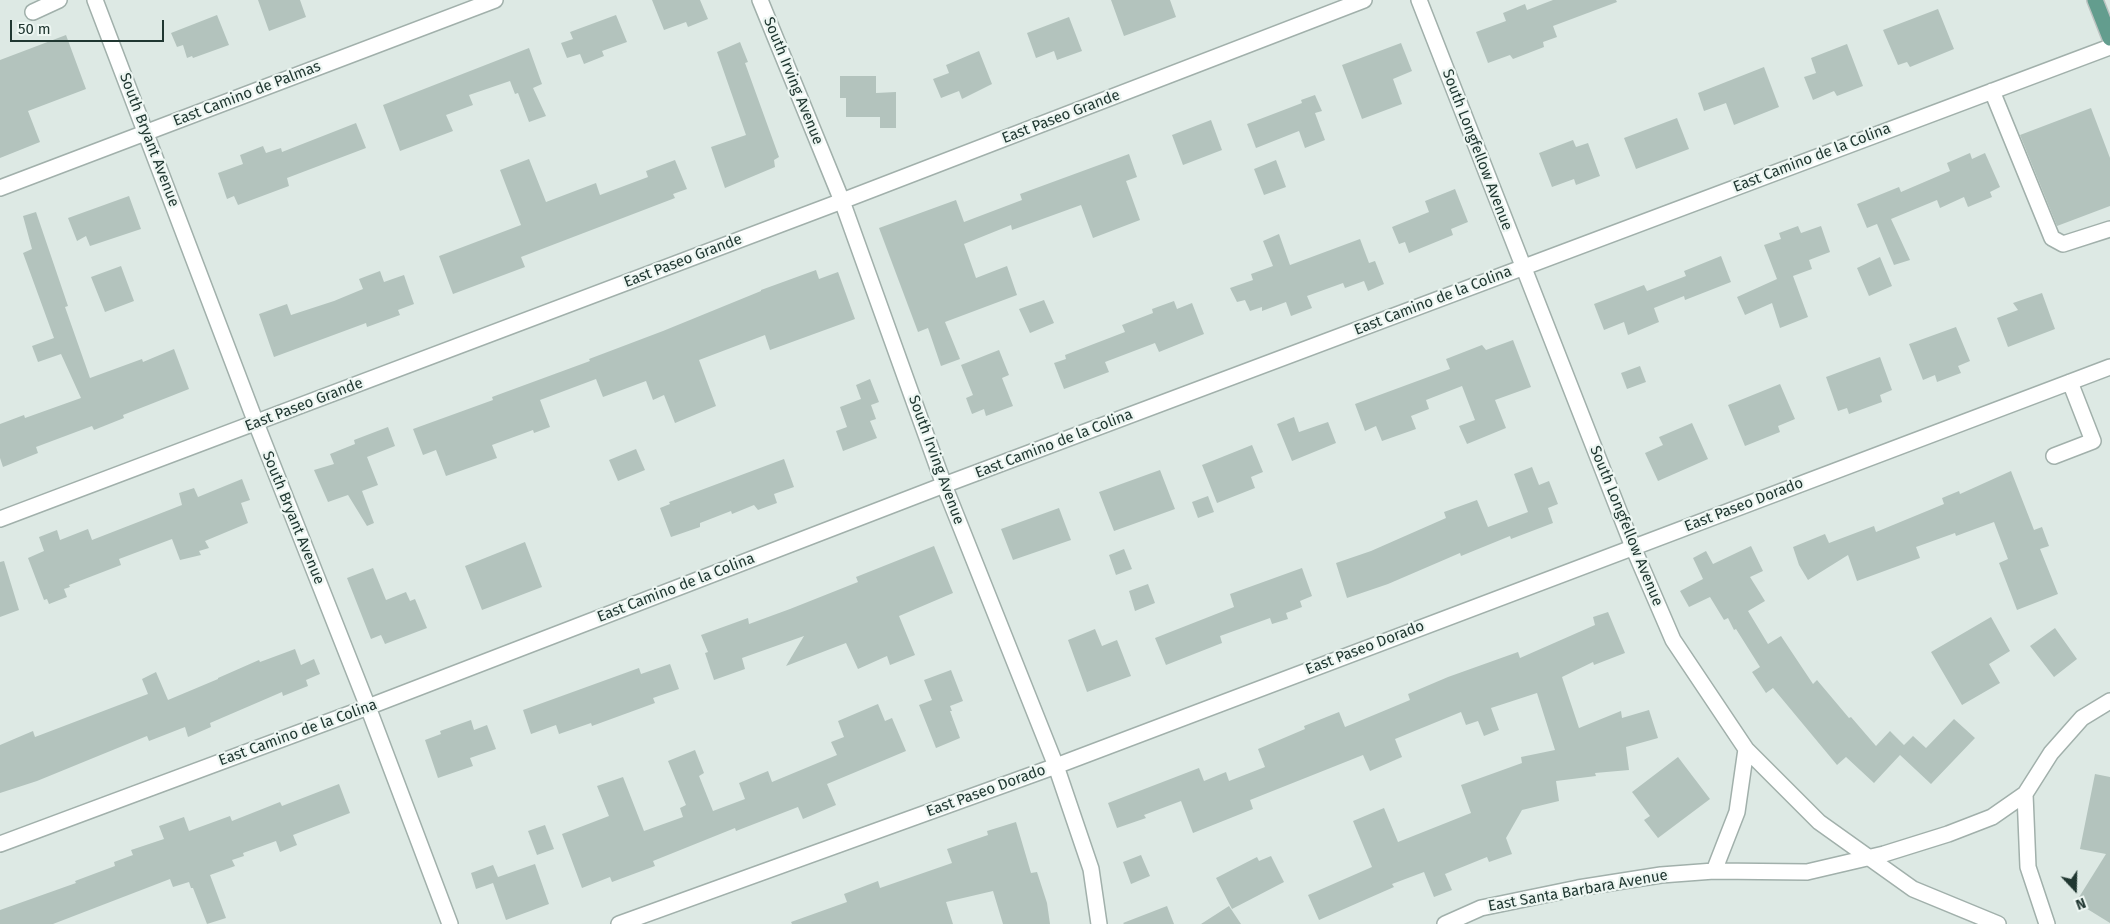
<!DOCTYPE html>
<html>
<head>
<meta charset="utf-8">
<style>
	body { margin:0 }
	#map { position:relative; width:2110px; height:924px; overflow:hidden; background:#dde9e4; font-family:"Fira Sans",sans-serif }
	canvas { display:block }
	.north { position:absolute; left:2050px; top:864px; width:50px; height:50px; -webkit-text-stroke:4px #edf6f2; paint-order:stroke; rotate:159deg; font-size:14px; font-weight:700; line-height:20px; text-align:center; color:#203731 }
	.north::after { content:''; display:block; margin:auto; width:18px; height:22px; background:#203731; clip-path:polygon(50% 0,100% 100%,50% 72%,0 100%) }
	.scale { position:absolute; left:10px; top:20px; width:154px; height:22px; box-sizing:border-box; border:2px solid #203731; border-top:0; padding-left:6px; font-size:15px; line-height:18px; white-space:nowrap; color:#203731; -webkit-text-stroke:4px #edf6f2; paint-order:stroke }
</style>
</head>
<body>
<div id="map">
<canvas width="2110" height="924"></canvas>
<div class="north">N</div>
<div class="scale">50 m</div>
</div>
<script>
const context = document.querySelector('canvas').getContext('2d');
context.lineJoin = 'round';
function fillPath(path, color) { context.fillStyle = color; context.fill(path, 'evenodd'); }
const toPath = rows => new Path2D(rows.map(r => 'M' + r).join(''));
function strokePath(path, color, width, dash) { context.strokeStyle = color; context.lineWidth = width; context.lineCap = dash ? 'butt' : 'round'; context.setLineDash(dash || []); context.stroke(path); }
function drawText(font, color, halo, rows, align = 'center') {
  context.font = font + ' "Fira Sans",sans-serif'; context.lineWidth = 4.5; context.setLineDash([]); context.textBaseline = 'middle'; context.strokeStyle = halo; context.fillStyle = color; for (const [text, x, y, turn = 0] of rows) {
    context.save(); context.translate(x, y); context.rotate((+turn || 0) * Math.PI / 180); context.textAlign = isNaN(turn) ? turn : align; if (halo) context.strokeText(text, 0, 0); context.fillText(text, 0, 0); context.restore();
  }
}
fillPath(toPath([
	[258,0,300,0,306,17,269,31],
	[652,0,700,0,708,19,688,27,686,22,664,30],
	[1111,0,1170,0,1176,17,1124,36],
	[1553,0,1616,0,1617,2,1553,26,1557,37,1543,42,1544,47,1513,59,1510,55,1488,63,1476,32,1506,21,1503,13,1525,4,1527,10],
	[1938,9,1954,49,1910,67,1907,62,1898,65,1883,30],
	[217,15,229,45,193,58,192,56,187,58,183,45,177,47,171,33],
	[616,15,627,42,602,51,604,56,584,64,580,54,567,58,561,43,573,39,570,32],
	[1069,17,1082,51,1057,60,1054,51,1036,58,1027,33],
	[66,35,86,89,28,111,40,142,0,158,0,60],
	[740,42,748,62,745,63,779,157,774,160,775,167,725,188,711,147,746,135,717,52],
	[1401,43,1412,71,1393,79,1402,104,1362,119,1342,65],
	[1847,44,1863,86,1837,96,1834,91,1813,100,1804,77,1816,73,1811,58],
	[529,48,542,84,533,88,546,116,529,122,518,93,515,94,510,81,469,95,473,105,446,115,453,131,400,151,383,105],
	[979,51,992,84,962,99,959,91,941,98,933,79,949,73,946,65],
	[1764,67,1779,107,1734,125,1726,103,1704,111,1698,93],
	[840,76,876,76,876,93,896,92,896,128,880,128,880,117,846,117,846,98,840,98],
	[1315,95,1322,111,1315,113,1325,140,1305,148,1299,131,1256,148,1247,124,1302,103,1301,100],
	[2091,108,2110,158,2110,206,2057,226,2020,135],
	[1677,118,1689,149,1636,169,1624,138],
	[1211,120,1222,150,1183,165,1172,135],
	[356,123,366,148,287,178,289,186,238,205,234,196,227,199,218,173,243,164,240,155,263,146,266,153,281,148,282,152],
	[1573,140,1576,147,1588,143,1600,176,1576,185,1574,179,1552,187,1539,153],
	[1970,153,1972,159,1985,153,2000,187,1990,192,1992,197,1968,207,1964,197,1940,208,1937,200,1891,219,1910,260,1894,265,1877,224,1867,228,1857,204,1899,187,1901,192,1950,171,1947,163],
	[1129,154,1137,177,1126,181,1140,220,1093,238,1081,205,1012,230,1011,225,964,244,976,278,1007,266,1017,295,945,322,960,359,941,366,928,328,918,332,879,228,956,200,964,222,1022,200,1020,194],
	[529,159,546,202,596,183,600,195,648,177,646,171,675,160,687,189,673,194,675,198,521,257,525,267,453,294,439,256,521,225,500,170],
	[1276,160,1286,187,1264,195,1254,169],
	[1455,189,1468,222,1451,229,1453,235,1409,253,1405,242,1399,244,1392,227,1429,212,1425,201],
	[129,196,141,229,90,246,86,236,77,241,68,218],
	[36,212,68,306,65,307,90,378,142,359,143,362,174,349,189,389,123,415,124,418,94,430,92,426,36,447,38,453,3,467,0,458,0,424,24,415,25,418,81,398,61,354,38,362,32,346,54,338,23,253,32,249,23,216],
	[1798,226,1801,233,1821,226,1830,252,1809,260,1812,269,1793,276,1808,317,1780,328,1772,303,1745,315,1737,297,1777,279,1764,245,1781,239,1779,233],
	[1279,234,1290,265,1360,239,1369,263,1375,261,1384,284,1368,291,1364,281,1345,288,1343,283,1307,296,1312,308,1291,316,1286,302,1262,311,1262,307,1250,311,1245,300,1237,302,1230,288,1253,280,1251,274,1273,266,1263,241],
	[1721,256,1731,282,1685,300,1684,296,1654,308,1659,322,1628,335,1624,322,1604,330,1594,304,1644,285,1647,291,1686,276,1684,271],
	[1880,257,1892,286,1869,296,1857,268],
	[121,266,134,301,105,312,91,277],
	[816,270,819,279,838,272,855,319,770,350,765,335,699,360,716,406,675,423,664,395,653,400,646,381,603,397,596,379,540,400,550,427,534,433,533,430,492,445,497,458,446,476,436,450,423,455,413,429,493,400,492,397,590,361,589,359,663,331,761,291,761,290],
	[380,271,384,282,404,275,414,304,398,310,400,315,367,327,366,323,274,357,259,314,287,304,291,315,334,301,363,289,359,279],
	[2042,293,2055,329,2008,347,1997,318,2018,310,2013,303],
	[1044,300,1054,323,1030,333,1019,309],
	[1174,301,1177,309,1192,303,1204,334,1159,352,1155,343,1105,362,1109,372,1064,389,1054,363,1066,359,1065,355,1125,332,1122,325,1153,313,1152,309],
	[1956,327,1970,361,1958,366,1961,373,1937,382,1935,375,1923,380,1909,344],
	[1513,340,1531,387,1495,400,1506,428,1467,444,1459,426,1475,420,1462,386,1426,400,1429,409,1411,416,1416,429,1382,441,1376,426,1365,431,1355,404,1450,369,1446,359,1482,345,1486,350],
	[999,350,1009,375,1002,378,1013,406,986,416,984,409,972,414,966,398,973,395,961,365],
	[1880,357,1892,390,1880,395,1882,402,1849,414,1847,408,1838,411,1826,377],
	[1640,366,1646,382,1627,389,1621,373],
	[870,379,879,402,871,405,876,419,870,421,877,438,843,451,836,431,847,427,840,407,861,399,856,385],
	[1780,384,1795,419,1778,426,1780,432,1745,446,1728,405],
	[1294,417,1299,432,1328,422,1336,443,1292,461,1277,424],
	[1692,423,1708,459,1658,481,1645,453,1663,445,1659,437],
	[388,427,395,446,367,457,378,485,362,491,374,523,367,526,348,495,328,502,314,470,334,464,330,454,355,444,354,440],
	[1252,445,1263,472,1251,477,1255,488,1217,503,1202,465],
	[636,449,645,470,618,481,609,460],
	[784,459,794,487,774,494,777,503,758,510,754,505,732,514,731,511,700,523,700,527,671,537,660,508,670,504,669,502],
	[1532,467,1539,485,1549,481,1558,504,1548,508,1553,523,1511,539,1510,536,1461,556,1460,553,1388,584,1347,598,1336,563,1371,551,1446,518,1444,512,1477,500,1488,527,1528,512,1514,474],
	[1160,470,1175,509,1114,531,1099,492],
	[2011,471,2034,530,2042,527,2049,546,2040,549,2058,594,2017,610,1999,563,2008,559,1994,522,1956,536,1955,533,1916,547,1920,558,1857,581,1848,555,1808,580,1799,565,1793,547,1825,534,1829,543,1874,526,1876,532,1944,504,1942,498,1959,491,1960,494],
	[242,479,250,500,241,503,248,523,205,541,209,548,199,551,201,555,180,560,172,539,119,559,121,565,69,585,70,587,64,589,67,597,49,604,47,599,44,600,28,558,44,551,39,537,57,530,60,540,88,529,92,540,182,505,179,493,194,488,198,497],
	[1208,496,1214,512,1198,518,1192,502],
	[1059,508,1071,540,1013,560,1001,529],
	[525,542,542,587,482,610,465,566],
	[934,546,953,593,899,616,915,655,890,665,887,656,858,669,846,643,786,666,804,636,742,658,745,669,714,680,705,653,708,652,701,635,748,618,749,624,790,609,858,582,856,577],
	[1751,546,1763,571,1750,577,1765,601,1748,611,1768,644,1781,636,1813,684,1817,680,1849,718,1851,717,1876,746,1890,731,1904,745,1913,736,1926,748,1954,719,1975,738,1931,784,1900,755,1874,783,1846,757,1837,765,1773,688,1766,693,1752,672,1760,667,1736,629,1734,630,1728,618,1724,620,1710,597,1689,607,1680,591,1703,579,1693,558,1706,551,1713,564],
	[1124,549,1132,569,1116,575,1109,555],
	[4,561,19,610,0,617,0,562],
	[373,568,386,600,406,592,410,601,415,599,427,628,385,644,381,635,371,639,347,578],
	[1302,568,1312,596,1300,601,1302,607,1286,613,1288,619,1272,624,1270,618,1220,636,1222,643,1166,665,1155,638,1234,607,1230,594],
	[1148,584,1155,603,1135,611,1129,591],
	[1608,612,1625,653,1594,665,1593,662,1562,677,1579,728,1621,711,1622,718,1649,710,1658,738,1626,747,1629,770,1595,773,1596,776,1556,781,1559,801,1522,810,1506,838,1512,854,1489,862,1487,857,1445,874,1452,890,1434,897,1424,872,1392,884,1394,887,1319,920,1308,895,1372,867,1353,821,1384,808,1398,842,1471,813,1461,785,1522,763,1521,757,1555,750,1537,693,1491,708,1499,730,1484,736,1478,721,1466,725,1461,712,1395,739,1402,757,1370,771,1363,755,1250,800,1253,809,1193,833,1181,801,1144,815,1146,818,1117,828,1108,803,1199,768,1204,781,1226,772,1229,781,1265,767,1258,749,1305,729,1304,726,1339,712,1345,727,1410,700,1408,694,1448,677,1518,652,1520,658,1595,625,1593,617],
	[1991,617,2010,651,1989,664,2000,683,1962,705,1931,652],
	[2055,628,2077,659,2054,677,2030,646],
	[1095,629,1102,646,1117,640,1131,676,1087,692,1068,640],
	[295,649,301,665,314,659,320,674,306,680,308,686,283,696,282,692,210,723,211,727,188,737,185,727,149,741,147,736,37,781,0,793,0,745,33,731,35,737,148,694,142,679,156,672,168,700,218,679,218,678,259,660,260,662],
	[670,664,679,689,653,698,655,703,592,726,591,723,559,734,556,725,531,734,523,710,639,668,641,674],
	[951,670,963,701,950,706,952,711,950,711,960,738,936,748,919,705,932,700,924,680],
	[878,704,885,721,892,718,906,751,827,784,836,805,803,819,798,807,736,831,735,828,653,861,655,866,612,882,610,877,582,888,562,834,609,816,597,786,623,777,644,831,683,817,680,808,686,805,668,761,695,750,704,773,699,776,713,811,745,799,739,783,768,771,772,782,837,755,831,742,844,737,838,721],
	[471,720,474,730,487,725,496,749,470,758,473,766,438,778,425,740,441,734,440,731],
	[1678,757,1710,799,1658,838,1644,820,1650,816,1632,792],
	[2095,774,2110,777,2110,923,2076,902,2106,854,2080,849],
	[339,784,350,813,293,835,297,845,280,852,276,841,243,853,244,856,232,860,235,866,210,875,226,918,207,924,193,888,191,888,189,882,173,887,170,879,53,924,0,924,0,910,76,883,75,881,115,866,114,862,133,855,131,850,164,839,159,826,184,817,189,831,230,816,232,821,280,802,282,806],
	[1016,822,1031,873,1037,872,1047,903,1050,924,1003,924,993,891,946,902,953,924,792,924,791,922,847,902,844,894,878,881,880,888,952,863,947,849,988,835,987,831],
	[545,825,554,849,537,855,528,831],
	[1141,855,1150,876,1131,884,1123,862],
	[1271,856,1284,882,1232,909,1216,878,1257,857,1259,861],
	[535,864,549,904,506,920,493,883,476,889,471,873,493,865,498,877],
	[1167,906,1174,924,1124,924,1123,923],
	[1229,906,1241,924,1201,924]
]), '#b3c3bd');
const minor = toPath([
	[95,0,256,423,368,707,450,924],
	[760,0,842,201,944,485,1056,766,1091,869,1099,924],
	[1419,0,1633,547,1673,640,1746,749,1819,822,1913,889,1998,924],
	[33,12,59,0],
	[1992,91,2052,238,2063,244,2110,229],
	[0,188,495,0],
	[2054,456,2093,441,2070,382],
	[0,519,842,201,1364,0],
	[2025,794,2028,867,2047,924],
	[0,844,368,707,944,485,2110,47],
	[1714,871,1737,812,1746,749],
	[619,924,1056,766,2110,367],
	[1445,924,1481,908,1578,888,1661,875,1714,871,1807,872,1884,854,1948,834,1992,817,2025,794,2051,753,2082,718,2110,701]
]);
const major = toPath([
	[2095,0,2110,38]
]);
strokePath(minor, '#a1b0ab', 18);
strokePath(major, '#bcc3c1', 18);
strokePath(minor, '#fff', 15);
strokePath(major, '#639d8e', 15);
drawText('15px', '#203731', '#edf6f2', [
	["South Irving Avenue",793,81,68],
	["East Camino de Palmas",247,94,-21],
	["East Paseo Grande",1061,117,-21],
	["South Bryant Avenue",149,140,69],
	["South Longfellow Avenue",1477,150,69],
	["East Camino de la Colina",1812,158,-21],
	["East Paseo Grande",683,261,-21],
	["East Camino de la Colina",1433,301,-21],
	["East Paseo Grande",304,405,-21],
	["East Camino de la Colina",1054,444,-21],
	["South Irving Avenue",936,460,70],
	["East Paseo Dorado",1744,505,-21],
	["South Bryant Avenue",293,518,68],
	["South Longfellow Avenue",1626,526,68],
	["East Camino de la Colina",676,588,-21],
	["East Paseo Dorado",1365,648,-21],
	["East Camino de la Colina",298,733,-20],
	["East Paseo Dorado",986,791,-20],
	["East Santa Barbara Avenue",1578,891,-10]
]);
</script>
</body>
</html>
